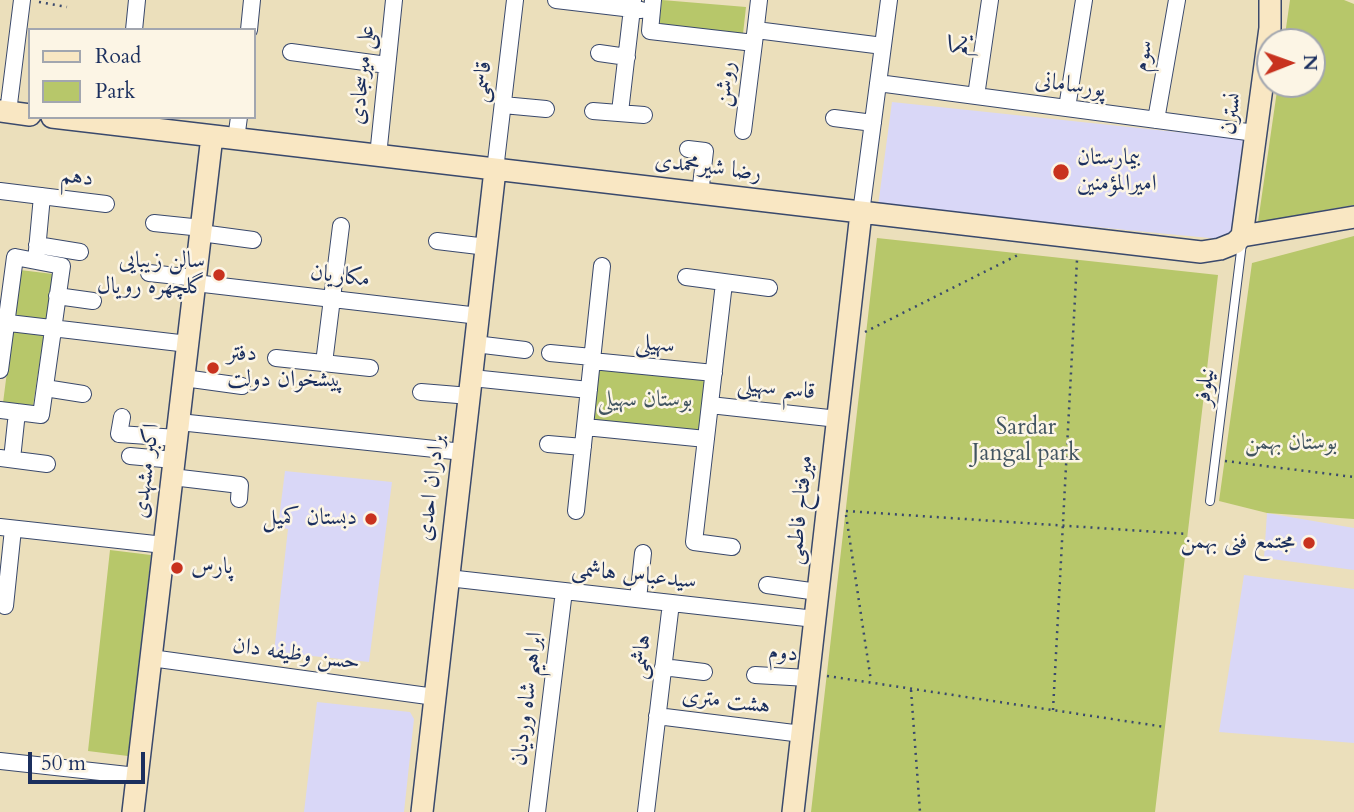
<!DOCTYPE html>
<html>
<head>
<meta charset="utf-8">
<style>
	body { margin:0 }
	#map { position:relative; width:1354px; height:812px; overflow:hidden; background:#ebdfbb; font-family:Cardo,serif }
	canvas { display:block }
	.legend { position:absolute; left:28px; top:28px; width:228px; height:91px; box-sizing:border-box; background:#fcf5e5; border:2px solid #a2a6af; margin:0; padding:9px 12px; list-style:none; font-size:21px; color:#1b2f5e }
	.legend li { display:flex; align-items:center; gap:14px; height:35px }
	.legend b { width:35px; border:2px solid #a2a6af }
	.north { position:absolute; left:1256px; top:28px; width:70px; height:70px; box-sizing:border-box; background:#fcf5e5; border:2px solid #a2a6af; border-radius:50%; rotate:89deg; font-size:19px; font-weight:700; line-height:28px; text-align:center; color:#1b2f5e }
	.north::after { content:''; display:block; margin:auto; width:24px; height:32px; background:#c8321e; clip-path:polygon(50% 0,100% 100%,50% 72%,0 100%) }
	.scale { position:absolute; left:28px; top:752px; width:117px; height:32px; box-sizing:border-box; border:4px solid #1b2f5e; border-top:0; padding-left:9px; font-size:21px; line-height:24px; white-space:nowrap; color:#1b2f5e; -webkit-text-stroke:5px #fcf5e5; paint-order:stroke }
</style>
</head>
<body>
<div id="map">
<canvas width="1354" height="812"></canvas>
<ul class="legend">
<li><b style="height:9px;background:#f9e7c3"></b>Road</li>
<li><b style="height:19px;background:#b7c76a"></b>Park</li>
</ul>
<div class="north">N</div>
<div class="scale">50 m</div>
</div>
<script>
const context = document.querySelector('canvas').getContext('2d');
context.lineJoin = 'round';
function fillPath(path, color) { context.fillStyle = color; context.fill(path, 'evenodd'); }
const toPath = rows => new Path2D(rows.map(r => 'M' + r).join(''));
function strokePath(path, color, width, dash) { context.strokeStyle = color; context.lineWidth = width; context.lineCap = dash ? 'butt' : 'round'; context.setLineDash(dash || []); context.stroke(path); }
function drawText(font, color, halo, rows, align = 'center') {
  context.font = font + ' Cardo,Amiri,serif'; context.lineWidth = 5; context.setLineDash([]); context.textBaseline = 'middle'; context.strokeStyle = halo; context.fillStyle = color; for (const [text, x, y, turn = 0] of rows) {
    context.save(); context.translate(x, y); context.rotate((+turn || 0) * Math.PI / 180); context.textAlign = isNaN(turn) ? turn : align; if (halo) context.strokeText(text, 0, 0); context.fillText(text, 0, 0); context.restore();
  }
}
fillPath(toPath([
	[892,102,1243,139,1230,240,878,206],
	[285,471,392,482,369,662,274,652,288,529,278,527],
	[1267,513,1354,528,1354,570,1264,558],
	[1244,575,1354,589,1354,743,1219,732],
	[317,702,410,712,414,719,404,812,304,812]
]), '#d9d7f7');
fillPath(toPath([
	[662,0,746,7,743,34,659,26],
	[1290,0,1344,0,1354,4,1354,205,1258,222,1278,84,1312,84,1312,42,1284,42],
	[1354,236,1354,519,1267,513,1219,501,1252,263],
	[877,238,1218,275,1155,812,811,812],
	[20,270,53,274,33,406,3,403],
	[591,363,706,377,699,439,584,425],
	[110,550,151,555,128,756,88,751]
]), '#b7c76a');
const lane = toPath([
	[1210,501,1242,243]
]);
const street = toPath([
	[556,0,641,10],
	[653,0,650,31,754,43,759,0],
	[134,30,137,0],
	[249,30,252,0],
	[756,30,883,46],
	[291,52,387,65],
	[599,53,627,57],
	[878,83,1255,133],
	[976,96,990,0],
	[503,105,546,109],
	[1067,108,1084,0],
	[593,111,644,115],
	[8,112,22,0],
	[620,112,633,0],
	[834,118,873,123],
	[1156,120,1177,0],
	[743,131,754,43],
	[236,139,239,117],
	[688,149,705,151,700,194],
	[378,156,394,0],
	[495,170,515,0],
	[0,191,106,204],
	[861,213,889,0],
	[154,223,202,228],
	[201,233,253,240],
	[437,241,487,247],
	[37,245,80,252],
	[36,261,42,196],
	[149,273,196,278],
	[686,277,769,288],
	[195,283,479,316],
	[724,283,694,542,732,547],
	[57,296,93,301],
	[0,322,188,344],
	[475,344,525,350],
	[550,353,592,357],
	[276,358,370,368],
	[592,361,714,373],
	[324,363,341,226],
	[0,370,15,257,62,266,41,415,0,410],
	[184,378,242,386],
	[472,378,589,390],
	[45,388,83,394],
	[421,392,470,396],
	[710,405,838,419],
	[122,417,119,434,177,438],
	[179,422,463,452],
	[585,427,706,439],
	[548,444,583,447],
	[130,456,174,460],
	[0,458,47,464],
	[12,459,17,412],
	[172,477,240,485,239,499],
	[576,511,602,266],
	[0,527,164,545],
	[448,578,815,619],
	[767,585,818,592],
	[638,599,643,553],
	[5,606,13,529],
	[151,658,435,697],
	[663,667,704,672],
	[755,675,808,678],
	[657,716,802,734],
	[0,761,137,776],
	[537,812,564,591],
	[646,812,671,603]
]);
const secondary = toPath([
	[0,111,30,115],
	[52,117,1201,252,1220,249,1235,243,1242,236,1354,217],
	[1242,236,1270,28,1270,0],
	[133,812,212,136],
	[422,812,495,170],
	[793,812,861,213]
]);
strokePath(lane, '#3a496c', 10);
strokePath(street, '#3a496c', 18);
strokePath(secondary, '#3a496c', 24);
strokePath(toPath([
	[39,2,67,7],
	[865,332,1020,254],
	[1225,461,1354,477],
	[846,511,1188,534],
	[846,515,871,681],
	[827,676,1165,727],
	[911,690,920,812],
	[1053,710,1077,260]
]), '#3a496c', 2.5, [2, 5]);
strokePath(lane, '#fff', 8);
strokePath(street, '#fff', 16);
strokePath(secondary, '#f9e7c3', 21);
for (const [x, y, r, color] of [
	[1061,172,9,"#c8321e"],
	[219,275,7,"#c8321e"],
	[213,368,7,"#c8321e"],
	[371,519,7,"#c8321e"],
	[1309,543,7,"#c8321e"],
	[177,568,7,"#c8321e"]
]) { const dot = new Path2D(); dot.arc(x, y, r, 0, 2 * Math.PI); context.fillStyle = color; context.fill(dot); strokePath(dot, '#fcf5e5', 2.5); }
drawText('23px', '#1b2f5e', '#fcf5e5', [
	["یکم",961,45,-82],
	["سوم",1144,56,-80],
	["علی میرسجادی",363,75,-84],
	["قاسمی",483,82,-83],
	["روشن",726,84,-83],
	["پورسامانی",1070,86,8],
	["نسترن",1232,114,-82],
	["رضا شیرمحمدی",708,168,7],
	["دهم",77,178,7],
	["مکاریان",340,277,7],
	["سهیلی",655,345,5],
	["نیلوفر",1206,387,-82],
	["قاسم سهیلی",776,389,6],
	["اکبر مشهدی",147,471,-83],
	["برادران احدی",432,488,-83],
	["میرفتاح فاطمی",801,510,-84],
	["سیدعباس هاشمی",634,576,6],
	["دوم",783,654,4],
	["حسن وظیفه دان",296,655,8],
	["هاشمی",642,657,-83],
	["ابراهیم شاه وردیان",528,699,-83],
	["هشت متری",726,702,7]
]);
drawText('23px', '#1b2f5e', '#fcf5e5', [
	["بیمارستان",1077,159],
	["امیرالمؤمنین",1077,185],
	["سالن زیبایی",205,262,"right"],
	["گلچهره رویال",205,288,"right"],
	["دفتر",227,355],
	["پیشخوان دولت",227,381],
	["دبستان کمیل",357,519,"right"],
	["مجتمع فنی بهمن",1295,543,"right"],
	["پارس",191,568]
], 'left');
drawText('23px', '#425561', '#fcf5e5', [
	["بوستان سهیلی",645,401],
	["Sardar",1026,429],
	["Jangal park",1026,455],
	["بوستان بهمن",1291,444]
]);
</script>
</body>
</html>
